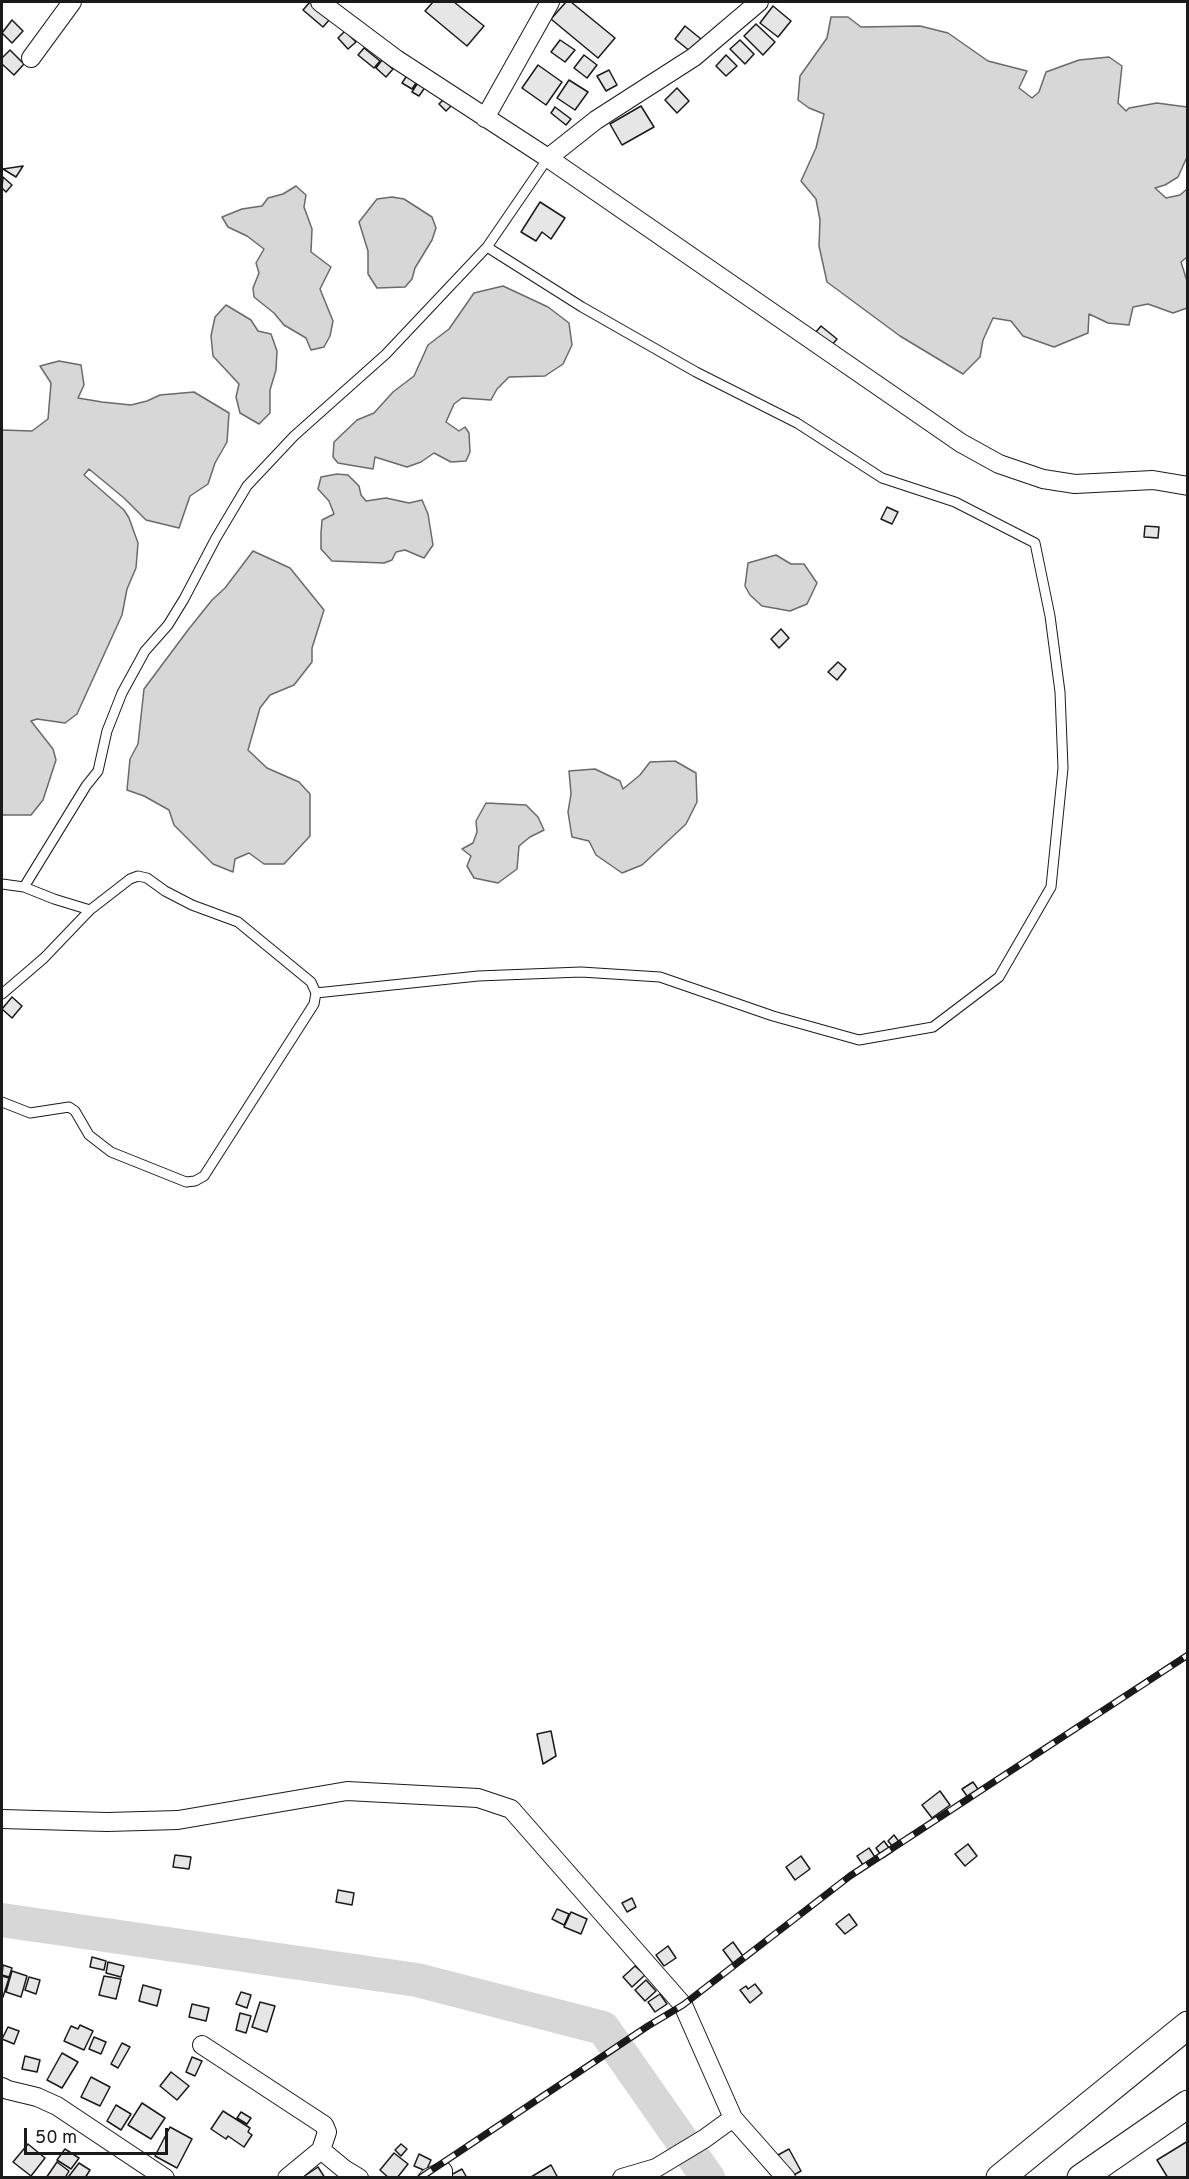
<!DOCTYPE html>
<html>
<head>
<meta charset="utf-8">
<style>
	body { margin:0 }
	#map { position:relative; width:1189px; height:2179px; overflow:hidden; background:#fff; font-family:Overpass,sans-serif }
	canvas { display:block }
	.frame { position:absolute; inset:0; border:3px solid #1a1a1a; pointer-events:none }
	.scale { position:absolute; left:24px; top:2128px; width:144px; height:27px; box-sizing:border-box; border:3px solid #1a1a1a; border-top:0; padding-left:8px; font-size:18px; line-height:21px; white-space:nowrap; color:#1a1a1a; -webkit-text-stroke:4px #fff; paint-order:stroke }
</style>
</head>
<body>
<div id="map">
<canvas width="1189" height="2179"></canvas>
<div class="frame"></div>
<div class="scale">50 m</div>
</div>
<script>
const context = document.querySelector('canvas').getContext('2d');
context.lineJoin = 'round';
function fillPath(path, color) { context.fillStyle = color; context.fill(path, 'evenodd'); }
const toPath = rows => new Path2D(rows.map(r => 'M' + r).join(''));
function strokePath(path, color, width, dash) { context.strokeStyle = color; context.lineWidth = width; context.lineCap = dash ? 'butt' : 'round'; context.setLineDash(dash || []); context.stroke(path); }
const water = toPath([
	[831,17,848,17,861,27,920,26,948,33,988,61,1027,71,1019,88,1032,98,1039,92,1046,72,1079,60,1109,57,1122,66,1118,103,1126,111,1129,108,1157,103,1187,107,1187,157,1178,177,1165,185,1155,188,1166,198,1180,195,1187,189,1187,257,1181,262,1187,281,1187,308,1173,313,1148,304,1133,307,1129,325,1108,323,1089,314,1088,333,1054,347,1023,336,1011,321,993,318,983,340,980,357,963,374,900,336,827,282,819,246,820,220,816,199,801,181,816,148,824,114,809,108,798,100,800,76,827,38,831,17],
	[296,186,306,195,304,207,312,229,311,252,331,267,320,289,333,321,330,336,324,347,311,350,306,338,284,325,274,313,254,297,253,288,259,273,256,263,264,249,247,236,228,227,222,217,242,209,262,206,268,198,283,194,296,186],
	[392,197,404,199,432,217,436,228,432,240,415,268,412,279,405,287,377,288,368,274,368,251,359,222,377,199,392,197],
	[503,286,548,307,569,323,572,345,563,364,545,376,509,377,497,389,491,400,462,398,454,404,446,422,459,431,465,427,469,433,470,452,466,461,451,462,434,453,421,462,407,467,375,457,373,469,338,463,333,457,334,442,357,420,374,413,393,392,414,376,428,345,449,329,474,293,503,286],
	[226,305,251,320,258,331,271,334,277,351,276,370,270,390,270,413,259,424,240,413,236,397,239,384,213,356,211,336,215,317,226,305],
	[59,361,81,365,84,385,78,398,102,402,131,405,147,401,160,395,194,392,229,413,227,442,215,463,208,484,190,496,179,528,146,520,124,498,89,469,84,475,124,510,129,518,138,543,136,568,127,589,122,615,77,714,65,723,37,719,31,721,53,749,56,760,43,800,31,815,2,815,2,430,32,431,48,419,51,383,40,366,59,361],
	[337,474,348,475,359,486,361,495,366,501,386,498,409,503,422,500,428,514,433,545,424,558,405,550,396,552,392,560,384,563,332,561,321,549,321,533,322,520,334,514,329,501,318,489,321,477,337,474],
	[253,551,290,568,324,610,312,648,312,662,294,685,270,695,260,708,248,750,267,768,299,782,310,794,310,836,284,864,264,864,249,853,235,859,233,872,213,864,174,825,169,810,144,796,127,790,130,759,138,744,144,689,188,630,212,600,225,588,253,551],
	[776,555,791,564,804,564,817,583,807,604,790,611,762,606,750,595,745,586,748,563,776,555],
	[675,761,696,773,697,802,686,824,642,865,622,873,596,855,589,841,572,837,568,812,571,794,569,771,595,769,620,781,623,789,640,775,650,762,675,761],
	[486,803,526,805,538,817,544,830,530,837,519,846,517,869,498,883,474,878,467,866,471,856,462,849,473,843,477,832,476,821,486,803]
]);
fillPath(water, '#d7d7d7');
strokePath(water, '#6a6a6a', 1.5);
strokePath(toPath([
	[2,1920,417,1980,603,2028,708,2178]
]), '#d7d7d7', 34);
const building = toPath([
	[310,2,330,19,323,27,303,10,310,2],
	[433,2,454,2,484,26,467,46,425,11,433,2],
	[566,2,571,2,615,38,598,58,551,19,566,2],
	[773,6,791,21,778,37,760,23,773,6],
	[12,20,23,31,12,43,2,33,12,20],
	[756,24,775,42,763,55,744,36,756,24],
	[685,26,701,39,691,52,675,39,685,26],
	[345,31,356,42,348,49,338,38,345,31],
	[560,40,575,50,565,62,551,52,560,40],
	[740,40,754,54,745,64,730,49,740,40],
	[364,48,380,61,374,68,358,55,364,48],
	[10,50,24,64,14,75,2,64,2,58,10,50],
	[584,55,597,65,587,78,574,68,584,55],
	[726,55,737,66,726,76,716,66,726,55],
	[382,60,393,69,386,77,376,68,382,60],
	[538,65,562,82,546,105,522,88,538,65],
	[609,70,617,85,606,91,597,76,609,70],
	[408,74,418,80,412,89,402,83,408,74],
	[569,80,588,92,575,110,557,98,569,80],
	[419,81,426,86,419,96,412,92,419,81],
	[677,88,689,101,677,113,665,100,677,88],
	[445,98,452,105,446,111,439,104,445,98],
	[641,106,654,127,622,145,610,124,641,106],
	[555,107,571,119,566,125,551,113,555,107],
	[23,166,16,177,3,169,23,166],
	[3,177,12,185,6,192,2,188,3,177],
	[540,202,565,218,551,239,542,232,536,241,521,232,540,202],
	[821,326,837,339,831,346,815,333,821,326],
	[887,507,898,512,892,524,881,519,887,507],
	[1145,526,1159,527,1158,538,1144,537,1145,526],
	[781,629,789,638,779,648,771,639,781,629],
	[838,662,846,669,837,680,828,672,838,662],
	[12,997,22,1006,12,1018,2,1009,12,997],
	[551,1731,556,1756,543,1764,537,1734,551,1731],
	[973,1782,980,1792,969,1799,962,1789,973,1782],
	[940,1791,950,1805,932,1818,922,1805,940,1791],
	[894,1835,900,1843,894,1848,888,1841,894,1835],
	[884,1841,892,1852,883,1858,876,1848,884,1841],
	[968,1844,977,1856,965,1866,955,1854,968,1844],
	[869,1848,877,1860,865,1868,857,1856,869,1848],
	[175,1855,191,1857,189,1869,173,1867,175,1855],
	[801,1856,810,1869,795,1880,786,1867,801,1856],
	[338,1890,354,1893,352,1905,336,1902,338,1890],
	[632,1898,636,1907,627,1912,622,1903,632,1898],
	[557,1909,569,1914,564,1925,552,1919,557,1909],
	[571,1912,587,1919,581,1934,564,1927,571,1912],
	[849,1914,857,1925,845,1934,836,1924,849,1914],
	[733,1942,745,1959,735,1966,723,1950,733,1942],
	[668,1946,676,1958,664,1966,656,1955,668,1946],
	[92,1957,106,1961,104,1970,90,1967,92,1957],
	[108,1962,124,1966,121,1977,106,1973,108,1962],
	[3,1965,12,1968,9,1977,2,1975,3,1965],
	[635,1966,645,1975,632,1987,623,1977,635,1966],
	[12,1971,27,1976,21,1997,6,1992,12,1971],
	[2,1976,9,1978,3,1997,2,1996,2,1976],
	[104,1976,121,1979,116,1999,99,1995,104,1976],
	[29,1977,40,1980,36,1994,25,1990,29,1977],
	[646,1980,656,1991,645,2001,635,1990,646,1980],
	[755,1984,762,1993,750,2003,740,1990,746,1986,748,1989,755,1984],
	[143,1985,161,1990,157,2006,139,2001,143,1985],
	[241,1992,251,1995,247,2008,236,2004,241,1992],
	[660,1994,667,2004,655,2012,648,2002,660,1994],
	[260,2002,275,2006,267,2032,252,2027,260,2002],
	[192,2004,209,2008,206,2021,189,2017,192,2004],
	[240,2013,251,2016,246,2033,236,2030,240,2013],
	[80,2025,93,2031,84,2050,64,2041,71,2026,78,2029,80,2025],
	[8,2027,19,2031,14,2044,2,2039,8,2027],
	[94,2037,106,2042,101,2054,89,2049,94,2037],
	[122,2043,130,2047,118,2068,111,2064,122,2043],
	[62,2053,78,2062,62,2088,47,2080,62,2053],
	[25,2056,40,2060,37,2072,22,2069,25,2056],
	[192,2057,202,2061,195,2076,186,2072,192,2057],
	[171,2072,189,2086,177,2100,160,2086,171,2072],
	[91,2077,110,2087,100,2106,81,2097,91,2077],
	[142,2103,165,2118,151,2139,128,2125,142,2103],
	[116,2105,131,2114,121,2130,107,2121,116,2105],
	[223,2111,250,2128,248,2132,252,2135,244,2147,228,2136,226,2139,211,2129,223,2111],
	[241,2112,251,2118,247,2124,237,2118,241,2112],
	[170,2127,192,2139,177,2168,155,2156,170,2127],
	[1188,2141,1188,2178,1168,2178,1157,2160,1188,2141],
	[28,2144,45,2158,31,2176,13,2162,28,2144],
	[401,2144,407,2149,401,2156,395,2150,401,2144],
	[65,2149,79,2158,71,2169,57,2160,65,2149],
	[789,2149,801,2171,790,2177,778,2155,789,2149],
	[394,2153,408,2164,397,2178,389,2178,380,2170,394,2153],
	[419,2154,431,2160,426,2171,414,2166,419,2154],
	[57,2162,69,2171,65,2178,46,2178,57,2162],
	[79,2163,90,2170,85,2178,71,2178,69,2176,79,2163],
	[551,2165,558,2178,531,2178,531,2177,551,2165],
	[318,2167,325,2178,303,2178,303,2177,318,2167],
	[462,2169,467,2178,450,2178,449,2176,462,2169]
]);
fillPath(building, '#e6e6e6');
strokePath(building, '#1a1a1a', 1.5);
const service = toPath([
	[2,884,24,887,86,786,98,771,107,731,122,693,145,651,168,625,184,599,216,538,247,486,294,436,386,354,487,247,548,158],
	[316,993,478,976,581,972,660,977,773,1016,859,1040,933,1027,999,977,1051,887,1063,768,1060,692,1050,616,1035,543,955,502,882,478,797,423,696,372,582,307,487,247],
	[2,994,44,958,90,910],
	[2,1102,30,1113,69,1107,75,1111,89,1135,111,1152,186,1182,195,1181,204,1176,314,1004,316,993,311,982,238,922,192,905,165,891,147,878,138,876,130,879,90,910,54,899,24,887]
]);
const minor = toPath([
	[320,2,396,59,548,158,961,443,999,464,1043,479,1075,484,1153,480,1188,486],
	[31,58,72,2],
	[485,118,550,2],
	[548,158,596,120,694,57,759,2],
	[2,1819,107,1822,178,1820,347,1791,478,1798,511,1809,683,2005,733,2118,786,2178],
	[202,2045,324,2125,327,2132,321,2150],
	[2,2087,8,2090,37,2097,57,2106,165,2178],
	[287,2178,321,2150,344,2169,359,2178],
	[428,2178,443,2171,443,2178],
	[622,2178,656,2168,704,2139,733,2118]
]);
const primary = toPath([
	[1000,2178,1188,2025],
	[1081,2178,1188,2104]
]);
strokePath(service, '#1a1a1a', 11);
strokePath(minor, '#1a1a1a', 20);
strokePath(primary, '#1a1a1a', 29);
strokePath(service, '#fff', 9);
strokePath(minor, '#fff', 18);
strokePath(primary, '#fff', 27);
const rail = toPath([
	[420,2178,648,2026,683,2005,850,1876,1188,1655]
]);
strokePath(rail, '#1a1a1a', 7);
strokePath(rail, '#fff', 4.5, [14]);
</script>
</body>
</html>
